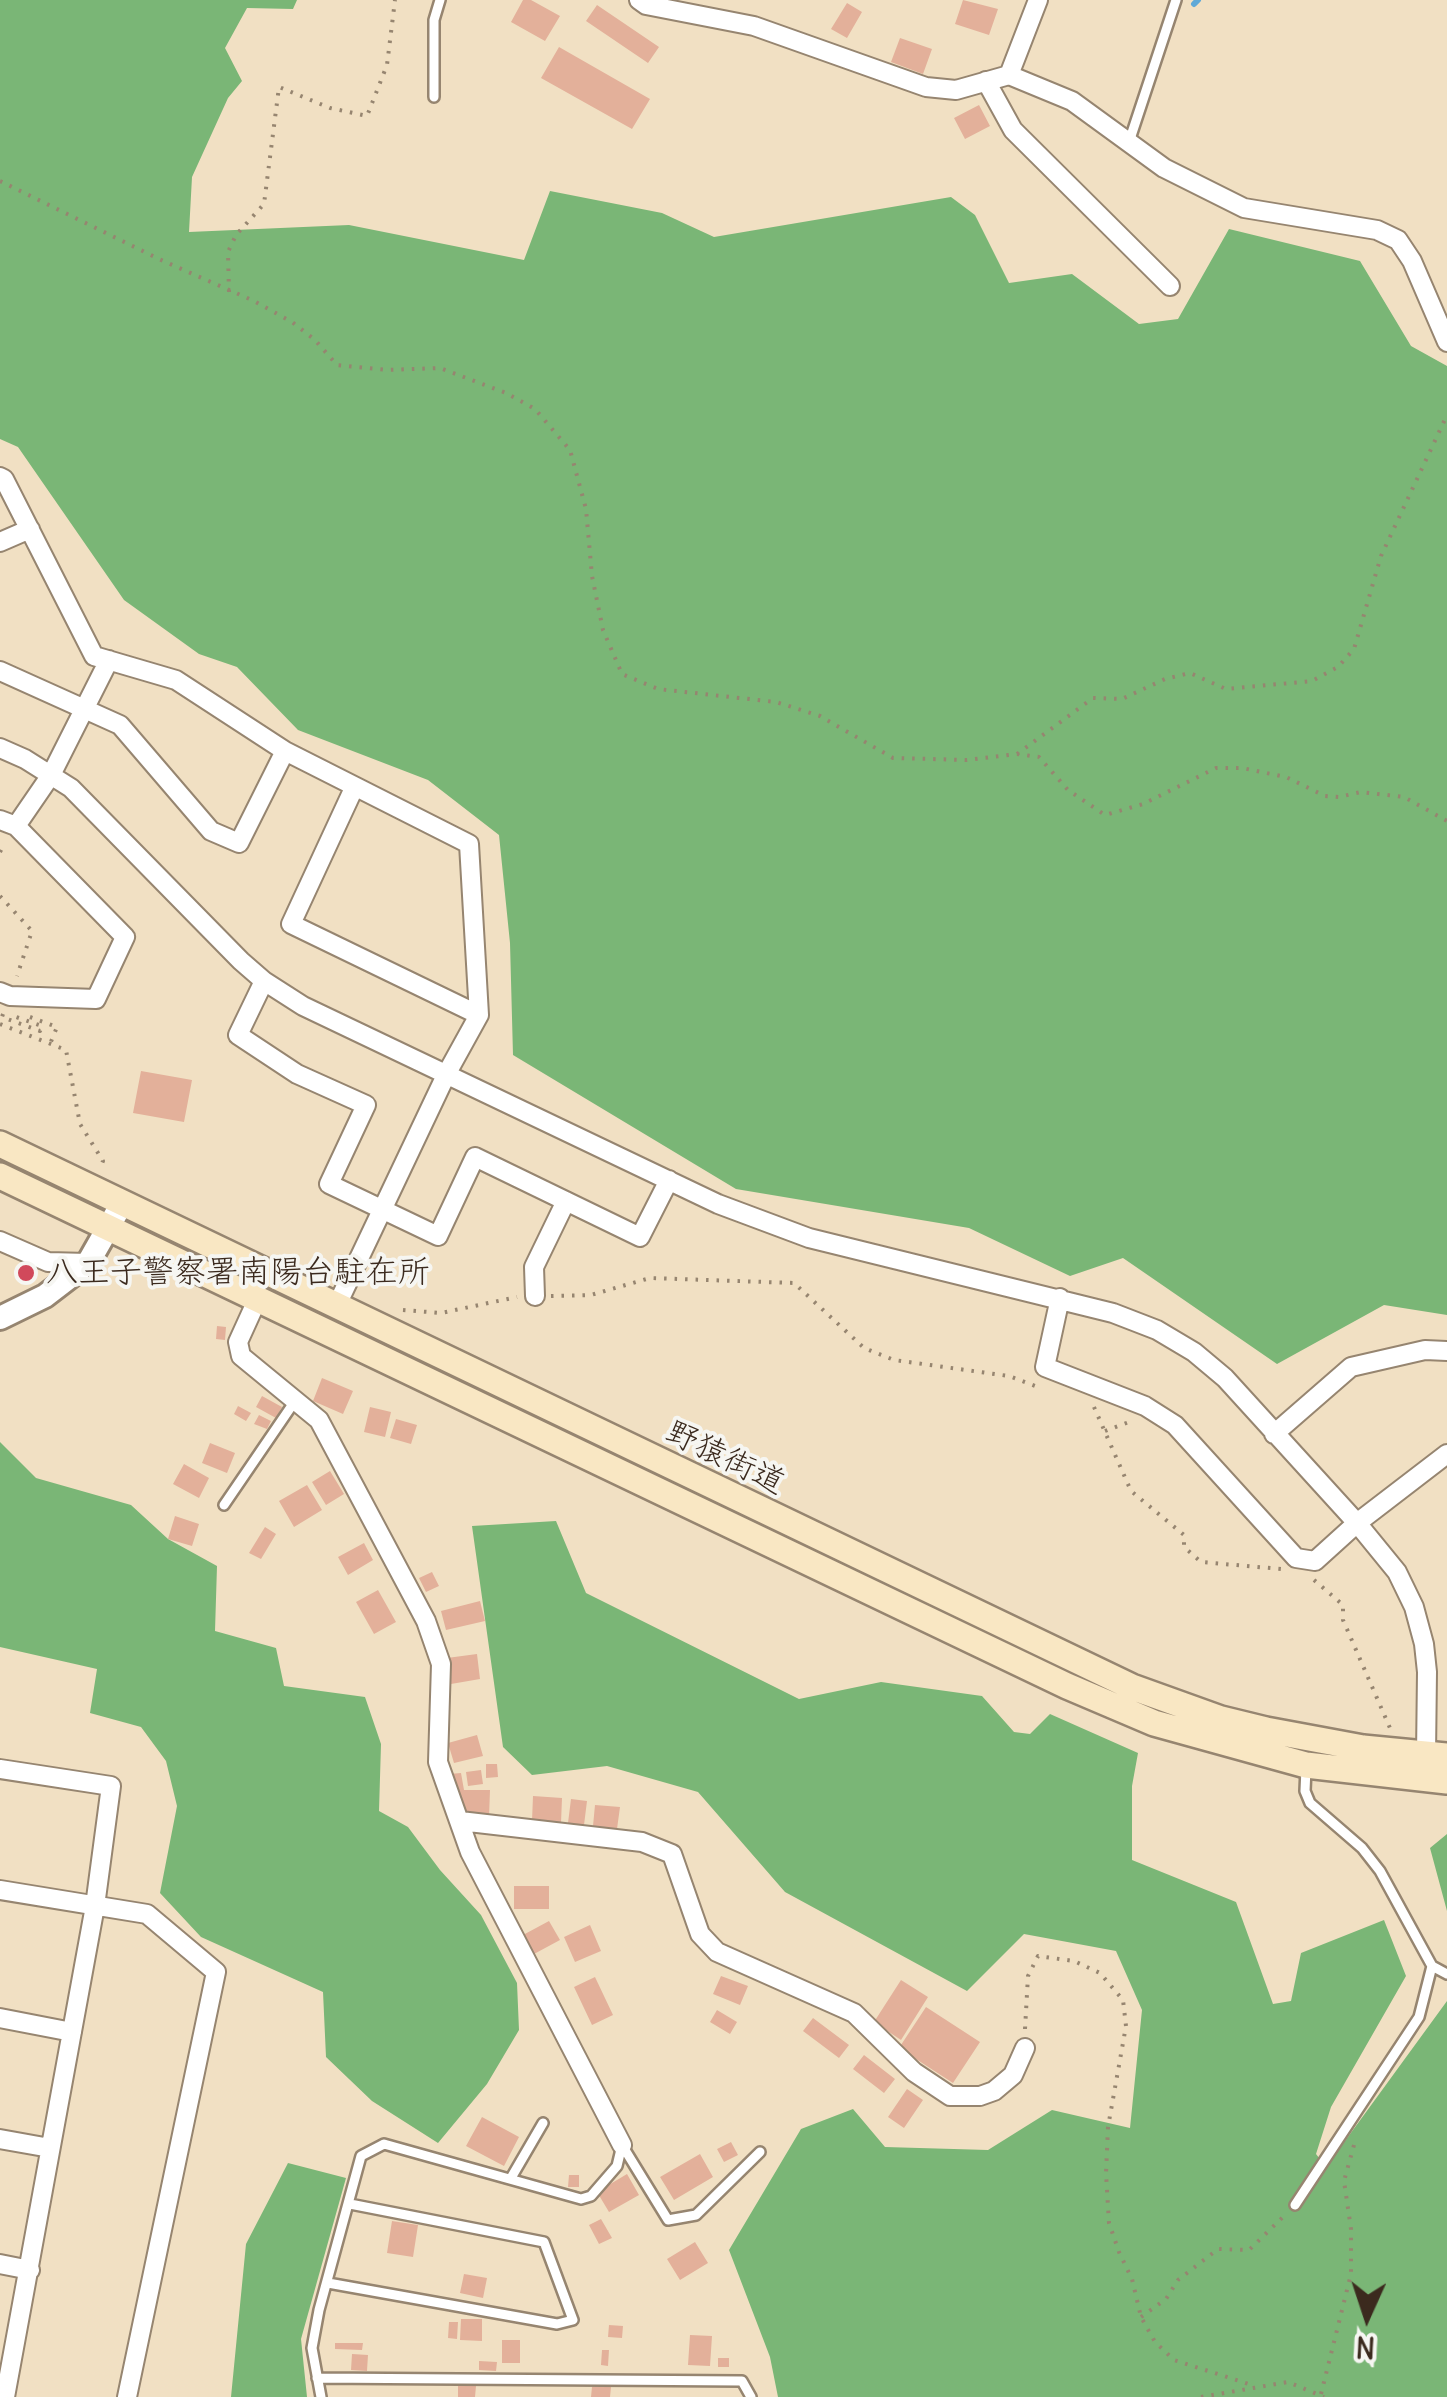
<!DOCTYPE html>
<html>
<head>
<meta charset="utf-8">
<style>
	body { margin:0 }
	#map { position:relative; width:1447px; height:2397px; overflow:hidden; background:#f1e0c3; font-family:Delius,sans-serif }
	canvas { display:block }
	.north { position:absolute; left:1317px; top:2267px; width:100px; height:100px; -webkit-text-stroke:8px #f6f6f2; paint-order:stroke; rotate:183deg; font-size:28px; font-weight:700; line-height:40px; text-align:center; color:#3b2a1e }
	.north::after { content:''; display:block; margin:auto; width:35px; height:45px; background:#3b2a1e; clip-path:polygon(50% 0,100% 100%,50% 72%,0 100%) }
</style>
</head>
<body>
<div id="map">
<canvas width="1447" height="2397"></canvas>
<div class="north">N</div>
</div>
<script>
const context = document.querySelector('canvas').getContext('2d');
context.lineJoin = 'round';
function fillPath(path, color) { context.fillStyle = color; context.fill(path, 'evenodd'); }
const toPath = rows => new Path2D(rows.map(r => 'M' + r).join(''));
function strokePath(path, color, width, dash) { context.strokeStyle = color; context.lineWidth = width; context.lineCap = dash ? 'butt' : 'round'; context.setLineDash(dash || []); context.stroke(path); }
function drawText(font, color, halo, rows, align = 'center') {
  context.font = font + ' Delius,"Klee One",sans-serif'; context.lineWidth = 8; context.setLineDash([]); context.textBaseline = 'middle'; context.strokeStyle = halo; context.fillStyle = color; for (const [text, x, y, turn = 0] of rows) {
    context.save(); context.translate(x, y); context.rotate((+turn || 0) * Math.PI / 180); context.textAlign = isNaN(turn) ? turn : align; if (halo) context.strokeText(text, 0, 0); context.fillText(text, 0, 0); context.restore();
  }
}
fillPath(toPath([
	[0,0,297,0,293,9,247,8,225,48,242,81,228,98,192,177,189,232,349,225,524,260,550,191,662,213,714,237,951,197,975,215,1009,283,1072,274,1139,324,1178,319,1229,229,1360,261,1411,346,1447,366,1447,1315,1384,1305,1277,1364,1123,1258,1070,1276,969,1228,736,1189,513,1055,510,943,499,835,428,780,298,730,237,667,199,654,124,600,18,447,0,439],
	[0,1442,36,1478,131,1505,168,1539,217,1566,215,1631,276,1648,284,1686,365,1697,381,1744,379,1811,408,1827,440,1870,481,1915,517,1983,519,2030,487,2084,438,2143,372,2101,326,2057,323,1992,201,1937,160,1893,177,1806,166,1761,141,1727,90,1713,97,1669,0,1647],
	[556,1521,586,1593,799,1699,881,1682,982,1696,1014,1732,1030,1734,1050,1714,1138,1753,1132,1786,1132,1860,1236,1902,1273,2004,1291,2001,1301,1953,1384,1920,1406,1976,1331,2107,1316,2154,1326,2167,1447,2001,1447,2397,778,2397,770,2357,729,2250,801,2129,853,2109,885,2147,988,2150,1052,2110,1130,2128,1142,2010,1116,1951,1024,1934,967,1991,785,1892,698,1792,607,1766,532,1775,503,1747,472,1526],
	[1447,1834,1447,1911,1430,1848],
	[288,2163,346,2178,301,2339,307,2397,231,2397,246,2244]
]), '#7ab676');
strokePath(toPath([
	[1194,4,1198,0]
]), '#5fa9d7', 6);
fillPath(toPath([
	[523,0,531,0,560,16,545,41,511,22],
	[963,0,998,9,989,35,955,24],
	[847,3,862,12,847,38,831,29],
	[597,5,659,47,648,63,586,21],
	[900,38,932,49,923,74,891,62],
	[559,47,650,99,632,129,541,78],
	[979,105,990,126,965,139,954,118],
	[141,1071,192,1080,184,1122,133,1113],
	[217,1326,226,1327,225,1340,216,1339],
	[322,1378,353,1391,343,1414,313,1401],
	[262,1396,282,1407,276,1418,256,1407],
	[238,1406,251,1413,246,1421,234,1414],
	[370,1407,391,1412,385,1437,364,1432],
	[259,1415,271,1421,267,1429,254,1424],
	[396,1419,417,1425,411,1444,390,1438],
	[210,1443,235,1453,227,1473,202,1463],
	[184,1464,209,1478,199,1498,173,1484],
	[330,1471,344,1494,326,1505,312,1482],
	[307,1485,322,1510,294,1527,279,1501],
	[175,1516,199,1524,192,1546,168,1539],
	[265,1527,276,1534,261,1559,249,1553],
	[364,1543,373,1560,348,1575,338,1557],
	[432,1572,439,1586,426,1592,419,1578],
	[378,1590,396,1622,374,1634,356,1602],
	[480,1601,485,1621,446,1630,441,1611],
	[477,1654,480,1679,451,1684,447,1658],
	[477,1735,483,1756,454,1763,448,1743],
	[486,1764,497,1764,498,1777,486,1778],
	[481,1770,483,1784,468,1786,466,1772],
	[461,1773,464,1790,490,1790,489,1818,466,1817,449,1774],
	[533,1796,562,1798,561,1823,532,1821],
	[571,1799,587,1801,584,1825,568,1823],
	[595,1805,620,1807,617,1829,593,1826],
	[514,1886,549,1886,549,1909,514,1909],
	[549,1921,560,1940,534,1954,523,1935],
	[590,1925,601,1951,575,1962,564,1937],
	[721,1976,748,1986,740,2005,713,1994],
	[595,1977,613,2015,592,2025,574,1987],
	[901,1980,928,1997,901,2040,874,2022],
	[926,2007,980,2042,953,2083,899,2048],
	[717,2010,737,2022,730,2034,710,2022],
	[813,2018,849,2045,839,2058,803,2031],
	[864,2055,895,2079,884,2093,853,2069],
	[907,2089,923,2100,904,2128,888,2117],
	[482,2117,519,2137,504,2166,466,2146],
	[731,2142,738,2155,724,2162,717,2149],
	[700,2154,713,2177,674,2200,660,2177],
	[627,2174,639,2195,609,2212,597,2192],
	[569,2175,579,2175,579,2187,568,2187],
	[601,2219,612,2238,599,2244,589,2225],
	[392,2221,418,2225,413,2257,387,2253],
	[695,2242,708,2263,680,2280,667,2259],
	[464,2274,487,2278,483,2298,460,2293],
	[461,2319,482,2319,482,2341,460,2340],
	[449,2322,458,2322,457,2339,448,2338],
	[609,2325,623,2326,622,2338,608,2337],
	[690,2335,712,2336,710,2366,688,2365],
	[502,2340,520,2340,520,2363,502,2363],
	[335,2343,363,2343,362,2350,335,2349],
	[602,2350,609,2350,608,2366,601,2365],
	[352,2354,368,2355,367,2371,351,2370],
	[718,2358,729,2358,729,2367,718,2367],
	[479,2361,497,2362,496,2371,479,2370],
	[458,2386,476,2386,475,2397,458,2397],
	[592,2387,611,2387,610,2397,591,2397]
]), '#e3b09a');
const service = toPath([
	[434,97,434,20,440,0],
	[1129,142,1176,0],
	[224,1505,295,1401],
	[1306,1768,1305,1791,1310,1803,1362,1848,1380,1871,1432,1966,1447,1974],
	[622,2145,668,2220,696,2215,760,2152],
	[511,2178,543,2123],
	[1295,2205,1419,2017,1432,1966],
	[328,2283,557,2324,573,2320,544,2242,350,2204],
	[317,2378,742,2381,751,2397],
	[321,2397,312,2348,319,2310,361,2156,384,2144,581,2199,591,2196,617,2166,622,2145]
]);
const minor = toPath([
	[639,0,646,5,754,26,926,87,956,90,1009,75,1072,101,1164,168,1244,208,1377,230,1398,240,1412,261,1447,342],
	[1009,75,1038,0],
	[986,81,1013,130,1170,286],
	[0,477,4,479,94,656,176,680,285,751,469,844,479,1015,447,1073,336,1307],
	[0,542,30,529],
	[0,671,120,725,211,831,239,843,285,751],
	[0,748,25,759,71,788,241,961,264,981,303,1006,718,1204,809,1238,1113,1313,1157,1330,1194,1352,1225,1378,1357,1523,1397,1572,1414,1607,1424,1644,1427,1672,1426,1755],
	[354,788,291,924,479,1015],
	[0,820,16,826,125,937,96,999,10,996,0,992],
	[16,826,51,775,109,660],
	[264,981,238,1035,297,1074,366,1105,329,1184,438,1236,475,1157,640,1237,669,1180],
	[0,1241,48,1262,88,1263],
	[535,1296,534,1267,566,1201],
	[258,1298,238,1342,241,1356,319,1420,426,1621,441,1664,438,1762,470,1852,622,2145],
	[1060,1298,1045,1367,1145,1406,1175,1425,1296,1558,1315,1561,1357,1523,1447,1454],
	[1274,1434,1351,1367,1425,1350,1447,1351],
	[0,1769,111,1786,95,1906,5,2397],
	[460,1821,642,1842,672,1854,700,1934,717,1952,854,2013,914,2072,950,2096,980,2096,994,2091,1013,2075,1025,2048],
	[0,1890,147,1914,216,1972,127,2397],
	[0,2018,72,2032],
	[0,2139,50,2148],
	[0,2264,30,2270]
]);
const tertiary = toPath([
	[0,1318,45,1296,88,1263,121,1205]
]);
const secondary = toPath([
	[0,1144,1132,1687,1221,1719,1266,1730,1363,1748,1447,1756],
	[0,1176,1067,1686,1154,1723,1306,1765,1447,1781]
]);
strokePath(service, '#968570', 14);
strokePath(minor, '#968570', 22);
strokePath(tertiary, '#968570', 28);
strokePath(secondary, '#968570', 30);
strokePath(toPath([
	[0,181,159,259,254,301,292,322,315,340,337,365,387,370,440,368,506,393,535,409,570,450,586,509,592,576,603,630,622,674,658,689,776,702,820,716,893,758,967,760,1017,754,1039,757,1068,790,1105,815,1143,804,1216,768,1242,768,1286,777,1325,796,1339,797,1361,792,1404,797,1447,821],
	[229,292,228,252,236,235,264,204,279,87,330,108,367,116,387,65,395,0],
	[1017,754,1093,698,1122,699,1165,679,1190,673,1226,689,1312,681,1338,667,1354,649,1381,556,1447,415],
	[0,852,5,843],
	[0,896,32,931,17,976],
	[3,1014,2,1017,40,1031,42,1026,16,1017],
	[30,1017,57,1027,50,1044],
	[0,1024,66,1050,80,1124,103,1161,101,1166],
	[551,1296,591,1295,650,1278,794,1283,864,1348,894,1360,1009,1376,1038,1387],
	[403,1310,441,1313,517,1297],
	[1094,1407,1131,1491,1184,1535,1184,1547,1201,1562,1281,1569],
	[1105,1431,1129,1422],
	[1314,1580,1343,1605,1343,1620,1390,1728],
	[1025,2029,1028,1976,1038,1956,1074,1961,1100,1973,1123,2000,1126,2026,1108,2127,1106,2173,1109,2223,1119,2252,1132,2279,1141,2317,1155,2342,1174,2360,1255,2386],
	[1141,2317,1166,2299,1178,2280,1218,2249,1249,2250,1285,2215],
	[1321,2394,1351,2274,1351,2229,1344,2181,1354,2145],
	[1201,2397,1288,2382,1324,2397]
]), '#968570', 4, [2.5, 8]);
strokePath(service, '#fff', 9);
strokePath(minor, '#fff', 18);
strokePath(tertiary, '#fff', 22);
strokePath(secondary, '#f9e7c3', 25);
for (const [x, y, r, color] of [
	[26,1273,10,"#d1495b"]
]) { const dot = new Path2D(); dot.arc(x, y, r, 0, 2 * Math.PI); context.fillStyle = color; context.fill(dot); strokePath(dot, '#f6f6f2', 4); }
drawText('32px', '#3b2a1e', '#f6f6f2', [
	["八王子警察署南陽台駐在所",46,1273]
], 'left');
drawText('32px', '#3b2a1e', '#f6f6f2', [
	["野猿街道",725,1458,26]
]);
</script>
</body>
</html>
